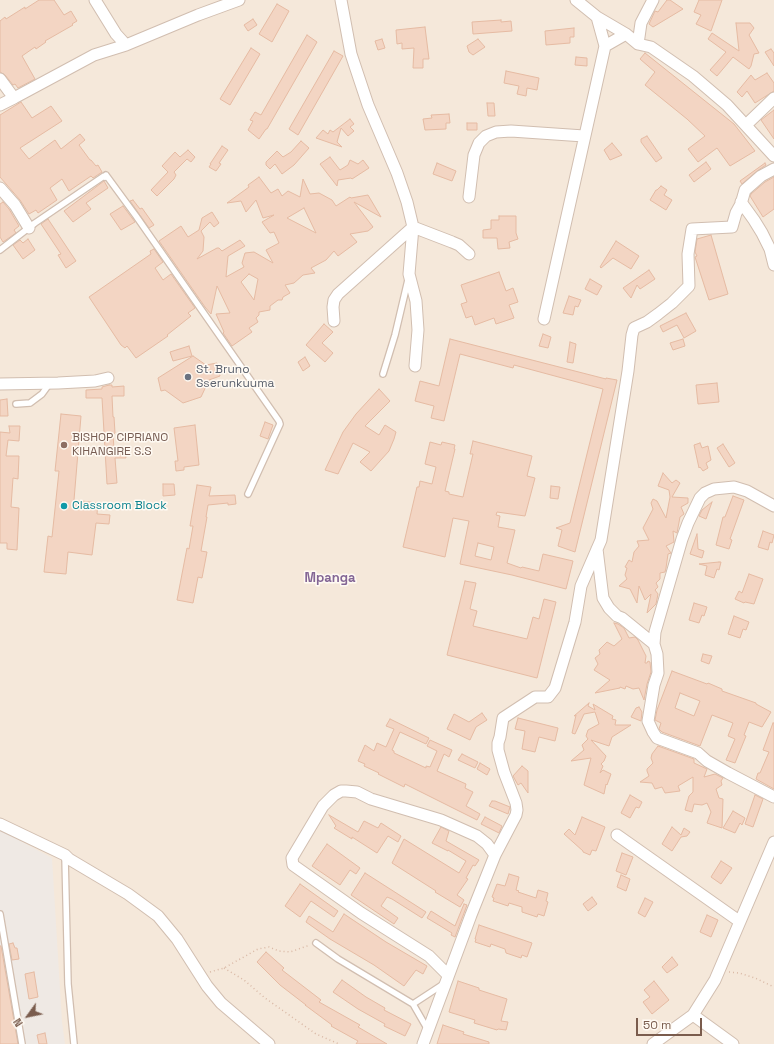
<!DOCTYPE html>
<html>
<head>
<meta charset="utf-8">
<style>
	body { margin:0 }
	#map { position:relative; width:774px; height:1044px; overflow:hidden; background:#fdf6ec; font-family:"Space Grotesk",sans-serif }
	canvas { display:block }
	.north { position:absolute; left:8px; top:996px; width:40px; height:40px; -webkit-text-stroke:3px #fffaf3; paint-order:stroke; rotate:237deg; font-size:11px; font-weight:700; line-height:16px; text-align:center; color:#7a5c4d }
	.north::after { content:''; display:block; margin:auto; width:14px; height:18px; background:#7a5c4d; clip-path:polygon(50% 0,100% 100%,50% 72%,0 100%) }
	.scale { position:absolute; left:636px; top:1018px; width:66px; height:18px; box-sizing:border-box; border:2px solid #7a5c4d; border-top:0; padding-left:5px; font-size:12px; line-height:14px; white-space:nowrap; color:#7a5c4d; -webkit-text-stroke:3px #fffaf3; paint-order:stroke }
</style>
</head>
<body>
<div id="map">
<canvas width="774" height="1044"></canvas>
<div class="north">N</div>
<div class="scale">50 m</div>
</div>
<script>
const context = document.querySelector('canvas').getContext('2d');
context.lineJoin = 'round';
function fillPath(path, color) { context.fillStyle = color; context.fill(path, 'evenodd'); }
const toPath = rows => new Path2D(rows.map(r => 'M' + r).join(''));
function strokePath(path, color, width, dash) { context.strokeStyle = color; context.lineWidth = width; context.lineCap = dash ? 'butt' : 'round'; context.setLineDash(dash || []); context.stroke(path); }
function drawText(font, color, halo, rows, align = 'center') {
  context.font = font + ' "Space Grotesk",sans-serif'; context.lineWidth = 3; context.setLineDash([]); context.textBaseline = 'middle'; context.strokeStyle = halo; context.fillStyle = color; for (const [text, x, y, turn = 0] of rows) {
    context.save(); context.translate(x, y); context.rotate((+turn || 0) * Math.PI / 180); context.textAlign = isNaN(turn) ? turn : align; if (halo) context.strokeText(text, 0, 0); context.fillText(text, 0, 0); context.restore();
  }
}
fillPath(toPath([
	[0,0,774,0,774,1044,0,1044]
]), '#f5e8da');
fillPath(toPath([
	[0,830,52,858,62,1022,65,1044,0,1044]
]), '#efe9e4');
const building = toPath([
	[39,0,54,0,64,15,71,11,77,21,72,24,73,25,45,41,46,42,36,49,35,47,22,56,35,79,18,88,15,84,13,85,5,75,0,72,0,21,5,17,6,19,25,7,25,9,39,0],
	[667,0,670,0,683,9,653,27,649,24,655,11,658,12,667,0],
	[699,0,722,0,711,31,696,24,701,15,694,12,699,0],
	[277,4,289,11,272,42,259,34,277,4],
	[253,19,257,25,248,31,244,25,253,19],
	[501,20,501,22,511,21,512,31,473,34,472,22,501,20],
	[736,23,750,23,754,28,749,35,759,53,754,54,751,66,749,69,733,57,717,76,710,70,726,52,708,39,712,33,739,51,736,23],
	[425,27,429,59,423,59,423,68,413,68,414,48,402,49,402,43,397,44,396,30,425,27],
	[574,28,574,37,570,37,570,43,546,45,545,31,574,28],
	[307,35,317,42,267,129,266,129,259,139,248,130,253,121,250,120,255,112,261,115,307,35],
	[382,39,385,48,378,50,375,41,382,39],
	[478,39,485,47,473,55,469,52,467,46,478,39],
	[251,48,260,54,230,105,220,99,251,48],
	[771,49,774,53,774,66,765,52,771,49],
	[334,51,343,56,298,135,289,129,334,51],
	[645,53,734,124,755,151,730,166,717,148,698,162,688,149,705,136,687,119,645,85,655,72,640,59,645,53],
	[576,57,587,58,587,66,575,65,576,57],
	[506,71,539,78,537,90,527,88,526,96,517,94,519,86,504,83,506,71],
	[767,73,774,83,774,91,755,103,747,91,742,97,737,92,751,75,755,80,767,73],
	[21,102,32,118,51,106,62,121,20,148,29,159,55,140,61,149,80,134,85,140,79,145,90,160,91,160,96,166,98,165,102,172,93,178,91,176,69,191,62,179,50,188,57,200,38,213,36,210,29,214,20,200,0,177,0,115,21,102],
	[487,103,494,103,495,116,488,116,487,103],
	[774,110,774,139,761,120,774,110],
	[449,114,450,123,446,123,446,129,425,130,423,119,432,118,431,115,449,114],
	[350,119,354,124,350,127,354,131,348,136,341,128,337,142,342,147,316,138,323,130,328,134,330,130,333,132,350,119],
	[467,123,477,123,477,130,467,130,467,123],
	[647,136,662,158,656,162,641,142,641,139,647,136],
	[301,141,309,148,294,165,282,174,275,164,270,169,266,165,266,162,277,151,283,157,291,152,301,141],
	[612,143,622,155,610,160,604,150,612,143],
	[222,146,228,150,219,163,221,164,216,171,209,167,211,164,210,164,222,146],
	[188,150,195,157,191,162,187,159,174,172,176,175,174,179,157,196,151,190,168,172,162,166,175,152,180,157,188,150],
	[330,157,340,170,348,165,350,160,358,164,363,160,369,168,352,179,351,178,338,180,337,186,320,164,330,157],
	[706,162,711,169,694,182,689,175,706,162],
	[437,163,456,171,452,181,433,174,437,163],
	[765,163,766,165,757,171,742,184,740,181,765,163],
	[259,177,271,193,278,189,282,196,288,191,300,197,303,179,310,194,319,193,332,200,336,206,350,197,351,198,368,195,381,217,354,202,373,227,368,231,350,234,357,242,338,256,334,251,326,260,311,268,315,273,303,275,294,283,285,285,290,293,283,297,282,300,278,300,270,306,270,310,259,312,259,315,256,318,258,322,249,328,252,332,232,346,223,333,224,332,216,314,230,313,217,286,211,314,205,307,159,241,181,226,188,237,199,230,202,218,212,212,219,223,214,227,210,222,201,231,204,237,203,251,197,259,217,248,219,248,222,251,240,240,245,246,228,256,226,277,244,267,242,263,245,253,254,252,273,263,266,250,279,243,274,232,270,233,262,222,274,215,263,218,256,200,246,212,241,201,227,203,249,187,248,185,259,177],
	[304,208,316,233,287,218,304,208],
	[249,274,258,279,254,300,241,282,249,274],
	[774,177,774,209,763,217,750,196,751,194,765,182,774,177],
	[104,181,108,188,86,203,91,209,73,222,64,211,104,181],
	[661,186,667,190,664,195,672,200,666,210,650,200,656,190,657,190,661,186],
	[133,200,140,209,142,208,154,225,149,228,130,201,133,200],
	[3,202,9,209,19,226,14,230,16,233,3,242,0,237,0,204,3,202],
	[123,206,135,222,121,230,110,214,123,206],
	[499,216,516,216,516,233,518,239,509,242,510,248,498,249,497,238,483,238,483,230,491,229,491,220,499,220,499,216],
	[48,219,76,261,66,268,58,255,61,254,41,224,48,219],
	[711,235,728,294,709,300,695,257,697,256,695,252,697,239,711,235],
	[28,239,35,250,23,259,13,245,20,240,23,243,28,239],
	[616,241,639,256,631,269,613,258,601,268,600,267,616,241],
	[154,249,163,262,155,268,163,280,171,274,195,308,188,313,191,316,167,335,168,336,136,358,127,346,125,348,121,345,89,297,151,254,150,251,154,249],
	[649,270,655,279,640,289,637,285,631,298,623,288,649,270],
	[499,272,506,291,513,288,518,302,509,305,514,318,496,324,494,318,475,325,472,316,466,318,461,304,467,302,461,285,499,272],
	[590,279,602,286,597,295,585,289,590,279],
	[569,296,581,300,578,307,575,306,573,315,563,313,569,296],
	[686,313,696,331,684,338,677,325,663,332,660,326,686,313],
	[324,324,333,332,322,343,333,353,325,362,306,345,324,324],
	[543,334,551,337,548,348,539,346,543,334],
	[450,339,606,379,606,378,617,380,575,552,558,546,562,530,556,528,570,523,603,389,514,365,513,368,460,354,444,421,431,418,434,406,415,401,420,381,439,386,450,339],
	[683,339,685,346,673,350,670,343,683,339],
	[570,342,576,344,573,363,567,362,570,342],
	[189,346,192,356,173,361,170,352,189,346],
	[193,356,206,365,217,363,220,376,209,380,201,397,183,403,165,390,161,391,158,378,193,356],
	[305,357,310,366,303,371,298,362,305,357],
	[717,383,719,402,698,404,696,385,717,383],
	[109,385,112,385,112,387,124,386,124,396,112,396,113,417,114,417,115,433,113,434,114,449,125,449,126,458,115,458,117,483,107,484,102,398,86,398,86,390,102,389,102,387,109,385],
	[379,389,390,401,365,426,379,435,385,425,396,432,394,439,389,451,371,471,360,462,370,452,353,443,338,474,325,470,343,432,356,414,379,389],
	[7,399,8,416,0,416,0,400,7,399],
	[61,414,81,416,74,500,98,503,97,514,110,515,109,524,96,523,92,555,68,552,66,574,44,572,48,536,52,537,59,471,55,471,61,414],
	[265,422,273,425,268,439,260,436,265,422],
	[195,425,199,465,184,467,184,470,176,471,175,461,178,461,174,428,195,425],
	[9,426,20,426,19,441,8,440,6,456,19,456,18,479,13,478,11,507,19,508,17,550,7,549,7,543,0,543,0,432,10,433,9,426],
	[473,441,532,456,527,476,535,478,525,516,497,512,496,515,500,516,498,527,515,530,507,563,521,568,522,567,539,571,543,554,573,561,566,589,512,575,460,564,469,521,453,518,445,557,403,547,417,487,419,487,420,481,432,484,436,467,425,464,430,442,441,445,442,442,455,445,454,449,455,449,445,491,449,492,449,494,463,497,473,454,470,454,473,441],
	[478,543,494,547,491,560,475,556,478,543],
	[700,443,702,448,708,446,711,460,706,463,708,468,703,471,700,467,699,468,694,445,700,443],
	[723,444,735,463,729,467,717,448,723,444],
	[663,473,672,483,676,480,680,483,672,497,688,498,688,503,681,507,684,514,680,517,677,533,673,531,674,542,666,546,671,553,668,554,666,568,665,572,660,573,660,579,656,583,658,587,655,590,658,594,656,604,647,613,651,594,645,600,639,586,637,603,630,589,619,586,627,579,625,575,627,568,625,567,629,560,632,562,634,552,639,546,637,541,649,540,643,528,653,509,651,503,653,499,657,501,666,518,670,497,669,490,658,486,663,473],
	[163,484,174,484,175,495,163,496,163,484],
	[197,485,211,487,209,496,235,495,236,504,228,505,228,503,208,505,206,517,207,517,201,551,207,552,202,578,198,577,193,603,177,600,187,548,189,549,193,526,190,526,197,485],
	[551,486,560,487,558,499,550,498,551,486],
	[733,496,744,500,730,539,732,540,729,549,716,545,723,517,725,517,733,496],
	[712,502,706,519,699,516,702,510,712,502],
	[763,531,774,535,772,543,770,542,768,550,758,547,763,531],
	[697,534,698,549,704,551,702,558,690,554,697,534],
	[719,562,721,562,719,570,717,569,714,578,705,575,707,566,699,564,719,562],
	[749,574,763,579,754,604,745,602,744,603,735,599,739,591,742,593,749,574],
	[465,581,476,583,470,609,477,611,473,626,527,639,533,617,539,619,544,599,556,602,537,678,447,655,465,581],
	[694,603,707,607,704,616,702,615,699,623,689,620,694,603],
	[734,616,749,622,746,630,743,629,740,638,728,634,734,616],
	[614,623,618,624,624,628,629,638,635,637,638,640,646,656,645,663,647,663,648,661,650,662,651,672,647,684,644,700,639,688,633,689,626,686,625,689,620,687,620,688,595,693,610,680,594,670,598,664,595,658,600,654,599,650,607,642,614,646,622,639,614,623],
	[703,654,712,656,709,664,701,661,703,654],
	[672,671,707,684,708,683,722,689,722,691,756,703,756,704,771,712,762,727,749,722,744,735,746,736,735,763,726,760,735,739,728,736,733,723,712,715,700,746,662,732,659,729,661,723,655,720,657,710,672,671],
	[680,693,700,701,694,716,675,708,680,693],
	[589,703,588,706,595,710,593,704,613,716,612,719,616,720,615,725,631,725,612,737,609,746,591,740,606,756,604,761,601,764,603,766,600,773,603,770,611,774,607,785,606,784,604,794,584,785,591,758,571,761,584,750,582,745,588,739,586,736,588,730,599,724,595,712,584,714,575,734,572,733,576,715,574,716,589,703],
	[639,707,642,712,641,721,631,717,636,708,639,707],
	[482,713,487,720,476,727,470,740,447,729,454,714,469,722,482,713],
	[518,718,558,728,555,741,539,737,535,752,522,749,525,731,515,729,518,718],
	[390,719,429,738,426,744,400,732,392,750,394,751,394,753,426,768,426,766,430,767,437,751,427,746,430,740,452,750,449,757,444,754,437,771,466,784,465,788,473,792,466,806,480,814,477,820,405,784,404,787,378,774,379,773,364,766,365,764,358,761,365,745,374,751,377,743,386,747,394,729,386,726,390,719],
	[773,723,774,723,774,789,756,779,758,773,760,773,769,752,763,750,773,723],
	[658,746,694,759,694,763,707,769,704,777,715,774,723,778,721,781,722,785,716,789,719,798,723,799,722,828,707,823,711,812,707,803,702,805,694,804,692,812,685,810,689,796,693,792,693,777,678,786,680,791,665,793,662,787,655,789,652,783,640,782,649,776,647,771,647,769,653,763,651,758,652,754,658,746],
	[462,754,478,762,475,768,458,760,462,754],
	[480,763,490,769,487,775,477,769,480,763],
	[522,766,528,771,528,793,521,783,518,785,513,776,522,766],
	[630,795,642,802,639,808,636,807,630,818,621,813,630,795],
	[755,795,763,799,753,827,745,824,755,795],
	[492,801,495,801,510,807,508,814,489,806,492,801],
	[733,811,745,818,742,825,740,823,735,833,723,828,733,811],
	[329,815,358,832,364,821,378,828,381,823,401,836,398,842,388,836,377,853,352,837,352,839,334,828,336,826,329,815],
	[485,817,502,826,499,833,481,824,485,817],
	[582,817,605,827,596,851,592,850,590,855,583,852,583,851,564,834,569,829,575,835,582,817],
	[441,827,449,831,446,841,479,860,475,866,473,865,466,878,468,879,457,895,464,900,460,907,435,892,436,891,392,863,404,839,459,873,466,861,448,850,448,851,432,843,441,827],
	[672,827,681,835,684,828,690,832,687,836,681,837,672,851,662,844,672,827],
	[327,844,360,868,356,874,350,870,340,885,312,866,327,844],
	[622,853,633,857,626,875,616,871,622,853],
	[721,861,732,868,721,884,711,877,721,861],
	[365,873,426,912,422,918,392,899,387,897,381,906,398,918,394,924,351,895,365,873],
	[509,874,519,877,516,890,519,891,518,892,536,898,538,890,548,893,546,901,548,902,544,916,538,914,537,917,522,912,522,907,509,903,508,906,493,901,494,898,492,897,497,884,505,886,509,874],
	[621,875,630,879,626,891,617,887,621,875],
	[300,884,338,911,334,917,311,901,300,917,285,906,300,884],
	[592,897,597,904,588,911,583,904,592,897],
	[645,898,653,902,645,917,638,913,645,898],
	[464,904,467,905,455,937,451,935,452,933,427,918,431,911,455,926,464,904],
	[344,914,386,942,427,966,423,974,416,970,404,986,374,965,330,939,306,922,309,916,333,932,344,914],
	[707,915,718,920,711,937,700,932,707,915],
	[479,925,532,943,527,957,522,955,521,958,506,953,505,949,491,944,490,947,475,942,476,939,475,939,479,925],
	[13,943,15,948,17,948,19,959,12,960,9,944,13,943],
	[0,946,1,946,18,1044,0,1044,0,946],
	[266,952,284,968,282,970,321,1000,319,1002,360,1025,358,1027,387,1044,356,1044,358,1041,331,1026,332,1025,305,1005,306,1005,280,985,257,962,266,952],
	[672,957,678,965,667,973,662,967,672,957],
	[34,972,38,997,29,999,25,974,34,972],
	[342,980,366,997,385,1008,384,1010,411,1024,405,1036,384,1026,385,1024,358,1009,333,992,342,980],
	[458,981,479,988,479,990,507,999,501,1021,508,1022,506,1030,498,1029,497,1030,474,1023,475,1020,449,1012,458,981],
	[654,981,669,1000,652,1014,643,1002,650,997,644,990,654,981],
	[443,1025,464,1032,463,1034,489,1042,489,1044,437,1044,443,1025],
	[45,1033,47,1044,39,1044,37,1035,45,1033]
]);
fillPath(building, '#f3d5c3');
strokePath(building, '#e6bba3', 1);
const lane = toPath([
	[0,250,35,223,104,176,105,177,106,175,136,216,279,421,280,424,248,494],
	[383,374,395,335,408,280],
	[16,404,30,403,42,394,50,383],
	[65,857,68,984,74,1044],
	[0,914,22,1044],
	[316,943,338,959,413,1004,428,1030],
	[413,1004,445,983]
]);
const street = toPath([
	[95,0,116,34,126,45],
	[341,0,351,54,368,105,397,173,407,202,413,227,409,274,416,301,418,330,415,366],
	[576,0,597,17,626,34,638,44,651,47,693,76,727,105,774,156],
	[597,17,605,46],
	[638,44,641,23,653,0],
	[0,79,14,98,0,105],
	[14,98,94,55,126,45,198,15,239,0],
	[746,125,774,98],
	[0,188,15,205,29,228],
	[469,197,474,155,479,143,486,136,496,132,511,131,584,136],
	[741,202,754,220,762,233,770,249,774,265],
	[413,227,452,242,459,245,469,254],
	[544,319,605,46,626,34],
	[334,321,333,307,334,300,338,294,413,227],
	[0,384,58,383,95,381,108,378],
	[774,506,747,491,734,487,714,489,705,493,700,498,688,523,682,539,655,632,654,644,657,654,658,673,654,685,648,721,653,732,657,738,698,753,707,761,728,773,774,797],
	[597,549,603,598,609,608,617,616,622,618,654,644],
	[0,824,65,855,69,859,128,894,158,916,177,939,207,986,221,1003,269,1044],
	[617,835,739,921],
	[448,975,429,956,361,913,293,865,292,858,323,806,334,795,341,791,346,791,357,792,371,799,441,820,477,836,487,844,495,855],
	[693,1015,733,1044],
	[423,1044,471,915,495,855,516,815,517,810,516,803,504,772,498,750,498,743,500,737,503,718,535,697,548,697,555,688,575,622,581,586,601,540,628,371,632,335,634,328,647,322,658,314,672,303,689,286,688,254,692,229,732,227,736,213,741,204,745,190,761,176,774,169],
	[653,1044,693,1015,715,980,774,842]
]);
strokePath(lane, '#d1beb0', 8);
strokePath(street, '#d1beb0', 13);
strokePath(toPath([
	[224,968,244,980,265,998,316,1034,339,1044],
	[210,972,224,968,258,949,269,947,279,951,290,952,310,945],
	[729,972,739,973,755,978,774,987]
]), '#d9b8a5', 1.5, [1, 3]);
strokePath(lane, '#fff', 5.5);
strokePath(street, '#fff', 11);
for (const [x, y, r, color] of [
	[188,377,4,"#6b7280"],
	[64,445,4,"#8d6e63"],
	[64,506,4,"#0f9aa8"]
]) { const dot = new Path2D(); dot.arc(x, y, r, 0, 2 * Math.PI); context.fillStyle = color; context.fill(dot); strokePath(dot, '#fffaf3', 1.5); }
drawText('12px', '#5b616d', '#fffaf3', [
	["St. Bruno",196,370],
	["Sserunkuuma",196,384]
], 'left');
drawText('12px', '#785e54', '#fffaf3', [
	["BISHOP CIPRIANO",72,438],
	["KIHANGIRE S.S",72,452]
], 'left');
drawText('12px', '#0d838f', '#fffaf3', [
	["Classroom Block",72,506]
], 'left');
drawText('bold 13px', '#846695', '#fffaf3', [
	["Mpanga",330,578]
]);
</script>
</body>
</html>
